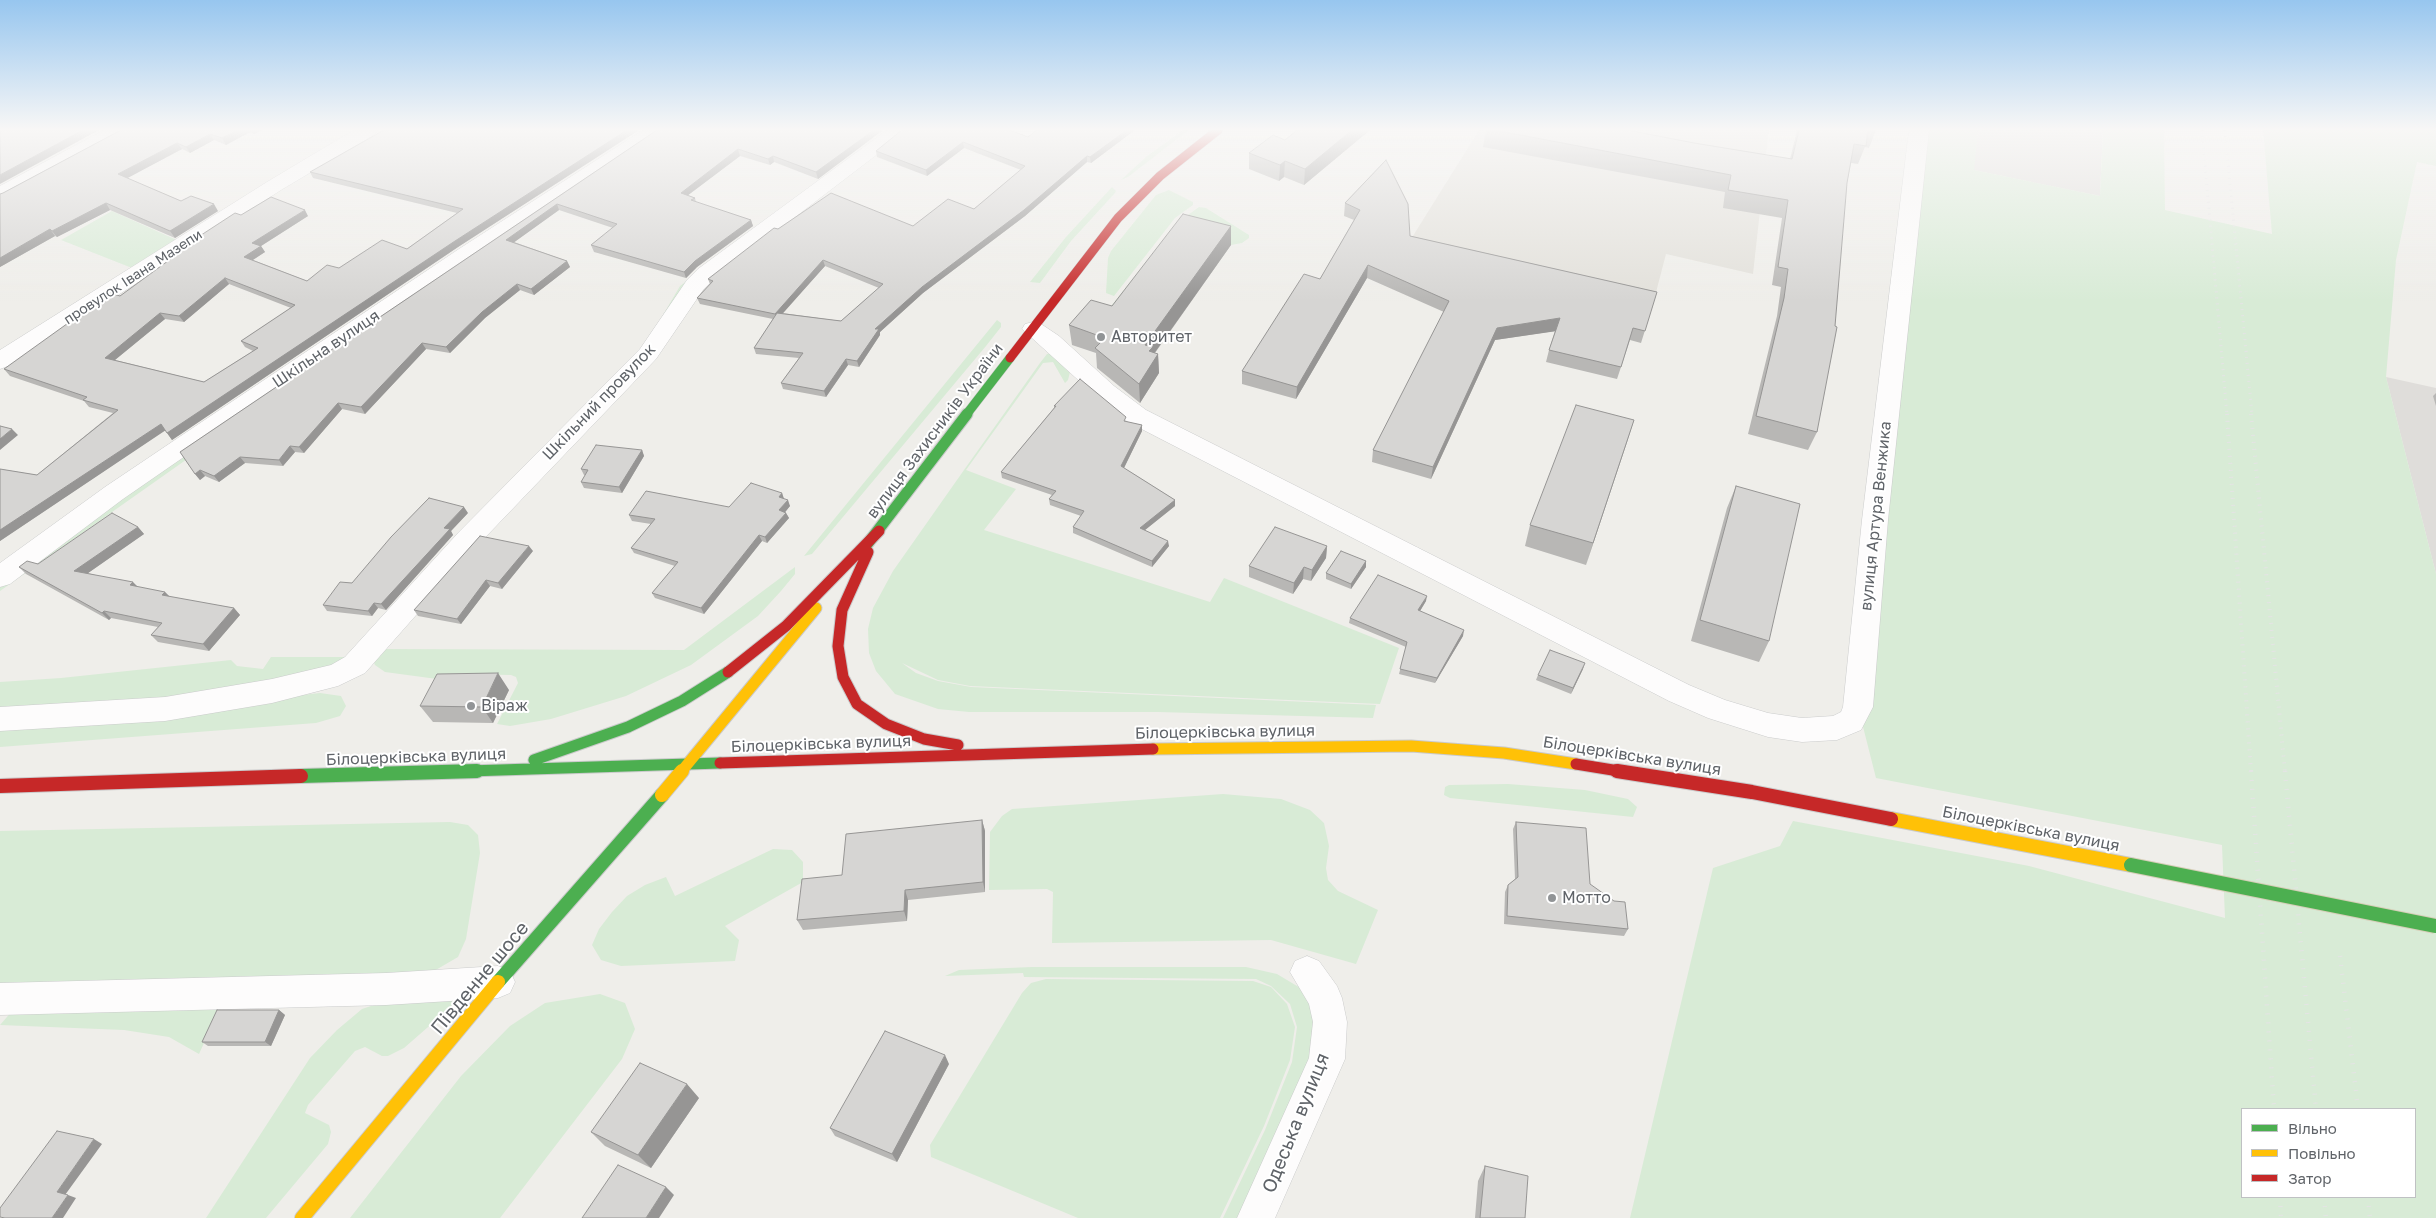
<!DOCTYPE html>
<html>
<head>
<meta charset="utf-8">
<style>
	body { margin:0 }
	#map { position:relative; width:2436px; height:1218px; overflow:hidden; background:#efeeea; font-family:"Golos Text",sans-serif }
	canvas { display:block }
	.legend { position:absolute; left:2241px; top:1108px; width:175px; height:90px; box-sizing:border-box; background:#fff; border:1px solid #bfc1c3; margin:0; padding:6px 9px; list-style:none; font-size:15px; color:#5f6368 }
	.legend li { display:flex; align-items:center; gap:10px; height:25px }
	.legend b { width:25px; border:1px solid #bfc1c3 }
</style>
</head>
<body>
<div id="map">
<canvas width="2436" height="1218"></canvas>
<ul class="legend">
<li><b style="height:6px;background:#4caf50"></b>Вільно</li>
<li><b style="height:6px;background:#ffc107"></b>Повільно</li>
<li><b style="height:6px;background:#c62828"></b>Затор</li>
</ul>
</div>
<script>
const context = document.querySelector('canvas').getContext('2d');
context.lineJoin = 'round';
function fillPath(path, color) { context.fillStyle = color; context.fill(path, 'evenodd'); }
const toPath = rows => new Path2D(rows.map(r => 'M' + r).join(''));
function strokePath(path, color, width, dash) { context.strokeStyle = color; context.lineWidth = width; context.lineCap = dash ? 'butt' : 'round'; context.setLineDash(dash || []); context.stroke(path); }
function drawText(font, color, halo, rows, align = 'center') {
  context.font = font + ' "Golos Text",sans-serif'; context.lineWidth = 4; context.setLineDash([]); context.textBaseline = 'middle'; context.strokeStyle = halo; context.fillStyle = color; for (const [text, x, y, turn = 0] of rows) {
    context.save(); context.translate(x, y); context.rotate((+turn || 0) * Math.PI / 180); context.textAlign = isNaN(turn) ? turn : align; if (halo) context.strokeText(text, 0, 0); context.fillText(text, 0, 0); context.restore();
  }
}
fillPath(toPath([
	[1978,130,2103,130,2100,196,1973,170],
	[2386,377,2436,388,2436,574]
]), '#dfddda');
fillPath(toPath([
	[1479,130,1769,130,1753,274,1666,254,1653,304,1406,247]
]), '#e2e0da');
fillPath(toPath([
	[890,130,894,130,693,280,646,351,411,589,349,661,310,677,213,695,142,703,0,711,0,682,61,678,231,660,237,666,263,669,271,657,350,657,408,589,628,366,650,337,680,286,765,221],
	[1183,130,1189,130,1128,177,1121,180,1147,156],
	[1919,130,1978,130,1974,170,2100,196,2103,130,2164,130,2165,210,2272,234,2263,130,2436,130,2436,166,2417,162,2396,260,2386,377,2436,574,2436,1218,1630,1218,1713,868,1780,846,1793,821,2029,866,2225,918,2222,845,1876,778,1858,707],
	[2242,1109,2415,1109,2415,1197,2242,1197],
	[1112,187,1116,191,1115,193,1071,241,1040,283,1030,282,1066,237],
	[1169,190,1193,202,1193,205,1175,218,1114,296,1106,293,1108,258,1111,251,1156,195],
	[1199,207,1206,208,1249,235,1249,238,1242,243,1231,245,1183,233,1104,315,1178,222],
	[112,211,179,241,132,268,61,240],
	[782,224,717,272,699,291,633,382,583,427,377,649,684,650,795,567,795,574,781,591,758,616,691,665,626,696,551,719,510,726,497,724,518,683,516,677,511,675,453,674,437,679,385,672,375,665,372,658,374,649,501,509,577,430,627,383,659,346,694,295,717,269],
	[997,320,1001,323,1001,327,986,346,812,554,804,556],
	[1052,353,1070,372,1068,380,1065,383,1053,362,1043,363,966,470,1016,489,984,530,1210,602,1224,578,1399,648,1380,704,970,686,938,680,902,663,916,673,938,681,971,687,1376,705,1373,718,1158,712,969,712,938,709,895,694,876,671,869,653,868,629,873,608,893,571,964,470,1040,363,1047,354],
	[250,407,217,438,0,591,0,584],
	[320,693,341,696,346,706,340,716,316,723,0,747,0,729],
	[1508,784,1585,790,1628,799,1637,807,1633,817,1450,798,1444,795,1445,787,1449,785],
	[1223,794,1281,799,1310,810,1324,823,1329,846,1326,868,1328,880,1338,891,1378,910,1356,964,1271,940,1052,943,1053,892,1047,889,989,890,990,832,1002,816,1012,809],
	[450,822,468,825,478,835,480,853,466,939,458,957,434,971,394,978,0,986,0,831],
	[773,849,792,850,803,862,803,882,725,926,739,940,735,961,621,966,601,960,592,945,599,929,612,912,627,896,645,885,666,877,675,896],
	[1032,967,1246,967,1277,974,1302,989,1316,1004,1312,1059,1238,1218,1223,1218,1265,1130,1292,1062,1297,1027,1290,1004,1271,986,1256,979,1024,977,1023,973,945,976,959,970],
	[1046,979,1253,981,1271,987,1287,1004,1295,1027,1290,1060,1264,1126,1220,1218,1078,1218,931,1157,930,1145,1022,993,1031,983],
	[600,994,625,1003,635,1029,622,1059,500,1218,350,1218,461,1076,510,1026,545,1003],
	[404,995,455,999,451,1007,404,1048,388,1056,382,1056,365,1047,355,1051,308,1105,305,1113,329,1125,331,1132,328,1144,266,1218,206,1218,310,1058,337,1030,362,1009],
	[213,1005,219,1010,199,1054,169,1037,124,1030,0,1025,13,1010]
]), '#d8ebd6');
const street = toPath([
	[104,130,128,130,126,134,7,198,0,200,0,186,104,130],
	[354,130,377,130,375,134,281,190,8,366,0,369,0,350,267,182,354,130],
	[643,130,666,130,246,414,123,499,10,584,0,587,0,563,105,487,459,249,643,130],
	[887,130,909,130,714,279,703,290,656,359,477,546,365,673,338,686,272,703,165,721,0,731,0,707,165,697,272,679,331,665,345,657,459,532,640,349,687,280,698,269,887,130],
	[1909,130,1929,130,1888,520,1873,707,1861,730,1837,740,1802,742,1768,737,1708,718,1669,701,1128,422,1098,398,1022,329,1025,324,1033,322,1041,324,1059,336,1114,386,1146,410,1689,685,1725,700,1768,713,1802,718,1833,716,1841,712,1843,707,1862,520,1909,130],
	[1307,956,1319,961,1337,986,1342,998,1347,1022,1345,1059,1275,1218,1237,1218,1309,1058,1313,1022,1309,1004,1290,972,1295,961,1307,956],
	[498,966,510,971,515,982,510,993,498,998,386,1005,0,1015,0,983,386,973,498,966]
]);
const fastFar2 = toPath([
	[966,415,1010,358]
]);
const fastFar1 = toPath([
	[862,551,967,414],
	[534,760,628,727,682,701,728,672],
	[437,772,720,763]
]);
const fast = toPath([
	[301,776,477,771],
	[498,982,662,795]
]);
const slowFar1 = toPath([
	[1153,749,1411,746,1504,753,1576,764],
	[681,772,816,608]
]);
const slow = toPath([
	[662,795,682,771],
	[1891,819,2131,865],
	[302,1218,498,982]
]);
const jamFar2 = toPath([
	[1010,358,1118,218,1160,176,1218,130]
]);
const jamFar1 = toPath([
	[868,552,842,610,838,646,843,677,857,704,886,724,924,739,958,745],
	[728,672,786,626,879,531],
	[720,763,1153,749],
	[1576,764,1625,772]
]);
const jam = toPath([
	[1617,771,1752,792,1891,819],
	[0,786,301,776]
]);
strokePath(street, '#cbcccc', 1);
strokePath(fastFar2, '#cacacb', 10);
strokePath(fastFar1, '#cacacb', 13);
strokePath(fast, '#cacacb', 16);
strokePath(slowFar1, '#cacacb', 13);
strokePath(slow, '#cacacb', 16);
strokePath(jamFar2, '#cacacb', 10);
strokePath(jamFar1, '#cacacb', 13);
strokePath(jam, '#cacacb', 16);
fillPath(street, '#fdfcfc');
strokePath(fastFar2, '#4caf50', 9);
strokePath(fastFar1, '#4caf50', 11);
strokePath(fast, '#4caf50', 14);
strokePath(slowFar1, '#ffc107', 11);
strokePath(slow, '#ffc107', 14);
strokePath(jamFar2, '#c62828', 9);
strokePath(jamFar1, '#c62828', 11);
strokePath(jam, '#c62828', 14);
strokePath(toPath([
	[2202,130,2227,415],
	[2225,130,2252,415]
]), '#e4e4e4', 3, [1, 5]);
strokePath(toPath([
	[2227,414,2251,772],
	[2251,414,2285,772]
]), '#e4e4e4', 4, [1, 6]);
strokePath(toPath([
	[2251,771,2274,1109],
	[2285,771,2316,1109],
	[2340,956,2358,1109],
	[2280,1197,2281,1218],
	[2324,1197,2326,1218],
	[2368,1197,2370,1218]
]), '#e4e4e4', 4.5, [1, 8]);
const fastBridge = toPath([
	[2131,865,2435,926]
]);
strokePath(fastBridge, '#d7ceb8', 16, []);
strokePath(fastBridge, '#4caf50', 14);
fillPath(toPath([
	[121,130,262,130,254,134,250,132,226,145,214,140,190,153,182,149,127,178,181,201,218,211,175,238,110,210,57,237,55,236,0,267,0,194,3,193],
	[384,130,639,130,458,247,172,440,165,430,0,541,0,469,37,475,113,413,89,407,84,401,10,376,4,369,120,296,193,242,192,241,241,215,308,216,261,246,265,252,253,260,307,281,339,268,407,249,457,213,313,178,310,172],
	[229,284,291,308,241,341,245,347,253,351,204,382,115,360,165,319,184,322],
	[657,130,883,130,818,179,774,162,770,165,740,156,688,195,695,198,696,202,751,220,753,226,697,267,686,278,594,252,591,245,613,228,559,210,514,242,567,261,570,267,534,295,520,290,485,318,450,353,426,349,365,414,342,409,304,453,295,452,283,466,245,463,219,482,205,476,200,480,195,474,180,452],
	[902,130,1028,137,1037,130,1135,130,1091,163,1087,162,1025,216,923,293,880,332,880,335,859,367,848,365,826,397,783,389,781,383,799,358,756,354,754,348,773,319,700,304,697,298,710,284,708,279,778,229,913,226,974,209,1021,170,964,148,927,176,877,157,876,151],
	[825,266,879,288,841,321,782,313],
	[1370,130,1304,185,1284,177,1279,181,1249,169,1249,153,1285,140],
	[1486,130,1627,130,1694,143,1790,159,1797,130,1876,130,1869,148,1865,147,1858,164,1851,163,1847,183,1817,432,1808,450,1748,434,1777,316,1781,287,1772,285,1782,218,1723,208,1725,192,1483,147],
	[1386,160,1410,236,1657,292,1641,343,1630,340,1617,379,1546,362,1549,350,1555,331,1495,340,1431,479,1372,462,1373,450,1444,312,1367,278,1296,399,1242,384,1242,371,1320,279,1354,220,1344,216,1345,203],
	[1231,226,1231,245,1155,353,1158,354,1159,373,1140,403,1097,368,1096,353,1072,345,1069,325,1112,306],
	[2436,393,2436,406,2433,396],
	[1054,406,1142,425,1142,431,1124,468,1175,500,1175,506,1145,530,1169,546,1152,567,1073,533,1073,527,1081,516,1050,505,1049,499,1052,495,1002,478,1001,472,1054,408],
	[1634,420,1586,565,1525,546,1530,525],
	[642,450,644,456,622,493,584,488,581,482,585,475,584,475,581,469],
	[1736,486,1769,641,1759,662,1691,641,1727,508],
	[782,493,784,499,790,506,785,512,786,513,789,518,767,543,762,541,704,614,655,598,652,593,675,566,634,553,631,548,651,524,632,521,629,515,729,507],
	[468,513,451,531,453,535,386,610,378,608,372,616,327,611,323,605,352,583],
	[138,527,144,534,88,573,138,587,165,592,170,597,234,608,240,615,209,651,158,642,151,635,158,627,111,618,109,620,26,574,19,567,38,564],
	[1327,546,1326,558,1311,581,1303,579,1293,594,1249,577,1249,566],
	[533,551,502,589,490,586,461,624,418,616,414,610],
	[1366,561,1366,567,1351,589,1326,579,1326,573],
	[1426,601,1420,611,1463,636,1435,683,1399,674,1406,647,1349,623,1350,618],
	[1583,669,1571,694,1536,680,1538,675],
	[509,690,493,723,433,722,420,706],
	[982,820,985,831,985,892,908,900,907,921,803,930,797,920,842,875],
	[1516,822,1590,884,1628,929,1624,936,1504,924,1505,892,1508,885,1515,879,1513,829],
	[279,1010,285,1015,271,1046,208,1046,202,1042],
	[949,1064,897,1162,835,1136,830,1128],
	[699,1098,651,1168,605,1146,591,1132],
	[1485,1166,1525,1218,1475,1218,1478,1181]
]), '#b8b7b5');
fillPath(toPath([
	[83,130,99,130,0,184,0,175],
	[238,130,249,130,250,132,226,145,222,138],
	[252,130,262,130,254,134],
	[627,130,639,130,458,247,172,440,167,433,455,241],
	[874,130,883,130,818,179,816,172],
	[1127,130,1135,130,1091,163,1090,157],
	[1352,130,1370,130,1304,185,1305,169],
	[210,134,214,140,190,153,186,147],
	[963,142,964,148,927,176,926,170],
	[177,143,182,149,122,181,118,174],
	[738,149,740,156,683,199,681,193],
	[773,156,774,162,770,165,768,159],
	[1087,156,1087,162,1025,216,923,293,880,332,880,335,859,367,857,361,875,329,922,287],
	[1285,161,1284,177,1279,181,1280,165],
	[106,203,110,210,57,237,52,231],
	[214,204,218,211,175,238,170,231],
	[557,204,559,210,509,246,506,240],
	[305,210,308,216,261,246,265,252,248,263,244,257,252,243],
	[751,220,753,226,697,267,686,278,684,272,695,261],
	[1231,226,1231,245,1153,355,1158,354,1159,373,1140,403,1139,384,1145,345],
	[50,229,55,236,0,267,0,258],
	[823,260,825,266,777,320,775,314],
	[567,261,570,267,534,295,531,289],
	[1368,265,1367,278,1296,399,1297,387],
	[225,278,229,284,184,322,179,316],
	[517,284,520,290,485,318,450,353,446,347,482,312],
	[160,313,165,319,110,364,105,358],
	[1560,318,1557,331,1495,340,1431,479,1433,467,1497,328],
	[422,343,426,349,365,414,361,407],
	[846,359,848,365,826,397,824,391],
	[338,403,342,409,304,453,299,447],
	[1634,420,1627,442,1586,565,1593,543],
	[161,424,166,430,0,541,0,530],
	[1142,425,1142,431,1122,472,1121,466],
	[12,429,18,435,0,450,0,439],
	[290,446,295,452,283,466,279,460],
	[642,450,644,456,622,493,619,487],
	[240,457,245,463,219,482,214,476],
	[200,470,205,476,200,480,195,474],
	[782,493,784,499,779,497],
	[788,500,790,506,782,516,779,510],
	[1175,500,1175,506,1140,534,1140,528],
	[464,507,468,513,451,531,453,535,386,610,381,604,444,528],
	[786,513,789,518,767,543,765,537],
	[138,527,144,534,81,578,74,571],
	[759,535,762,541,704,614,701,608],
	[1168,541,1169,546,1152,567,1152,561],
	[529,546,533,551,502,589,498,583],
	[1327,546,1326,558,1311,581,1312,570],
	[1366,561,1366,567,1351,589,1351,584],
	[1304,567,1303,579,1293,594,1294,583],
	[486,580,490,586,461,624,457,619],
	[133,582,140,589,130,585],
	[165,592,172,599,162,595],
	[1427,596,1426,601,1417,616,1418,610],
	[374,603,378,608,372,616,368,611],
	[234,608,240,615,209,651,203,644],
	[104,611,111,618,109,620,102,613],
	[1464,630,1463,636,1435,683,1437,678],
	[1585,663,1583,669,1571,694,1573,688],
	[498,673,509,690,493,723,482,707],
	[982,820,985,831,985,892,983,882],
	[905,890,908,900,907,921,904,911],
	[279,1010,285,1015,271,1046,265,1042],
	[945,1055,949,1064,897,1162,892,1154],
	[687,1084,699,1098,651,1168,638,1155],
	[94,1139,102,1144,65,1195,57,1192],
	[666,1187,674,1195,659,1218,646,1218],
	[68,1195,76,1198,63,1218,52,1218]
]), '#969594');
const building = toPath([
	[0,130,83,130,0,175,0,130],
	[121,130,238,130,222,138,210,134,186,147,177,143,118,174,181,201,191,196,214,204,170,231,106,203,52,231,50,229,0,258,0,194,3,193,121,130],
	[384,130,627,130,455,241,167,433,161,424,0,530,0,469,37,475,118,410,83,400,87,397,4,369,110,293,120,296,194,242,192,241,235,213,241,215,271,197,305,210,252,243,261,246,244,257,307,281,327,265,339,268,382,240,407,249,463,209,310,172,384,130],
	[225,278,295,305,241,341,258,348,204,382,105,358,160,313,179,316,225,278],
	[657,130,874,130,816,172,773,156,768,159,738,149,681,193,695,198,691,200,751,220,695,261,684,272,591,245,617,224,557,204,506,240,567,261,531,289,517,284,482,312,446,347,422,343,361,407,338,403,299,447,290,446,279,460,240,457,214,476,200,470,195,474,180,452,657,130],
	[902,130,1010,130,1028,137,1037,130,1127,130,1090,157,1087,156,1024,210,922,287,875,329,879,329,857,361,846,359,824,391,781,383,803,353,754,348,777,313,841,321,883,284,823,260,775,314,697,298,713,281,708,279,774,228,778,229,831,193,913,226,948,199,974,209,1025,166,963,142,926,170,876,151,902,130],
	[1297,130,1352,130,1305,169,1285,161,1280,165,1249,153,1273,135,1285,140,1297,130],
	[1494,130,1627,130,1694,143,1792,159,1799,130,1868,130,1866,146,1854,144,1847,183,1835,326,1837,327,1817,432,1756,416,1784,298,1788,269,1778,267,1788,200,1728,190,1731,175,1494,130],
	[1386,160,1408,204,1410,236,1657,292,1645,331,1633,328,1621,367,1549,350,1560,318,1497,328,1433,467,1373,450,1449,301,1368,265,1297,387,1242,371,1304,274,1320,279,1360,210,1345,203,1386,160],
	[1183,214,1231,226,1145,345,1153,347,1149,351,1158,354,1139,384,1095,348,1105,338,1069,325,1091,300,1112,306,1183,214],
	[1080,379,1126,417,1124,421,1142,425,1121,466,1175,500,1140,528,1168,541,1152,561,1073,527,1084,511,1049,499,1056,491,1001,472,1056,406,1054,406,1080,379],
	[1576,405,1634,420,1593,543,1530,525,1576,405],
	[0,426,12,429,0,439,0,426],
	[596,445,642,450,619,487,581,482,588,470,581,469,596,445],
	[751,483,782,493,779,497,788,500,779,510,786,513,765,537,759,535,701,608,652,593,678,562,631,548,655,519,629,515,646,491,729,507,751,483],
	[1736,486,1800,504,1769,641,1700,620,1736,486],
	[429,498,464,507,444,528,450,529,381,604,374,603,368,611,323,605,340,582,352,583,391,537,429,498],
	[112,513,138,527,74,571,133,582,130,585,165,592,162,595,234,608,203,644,151,635,162,623,104,611,102,613,19,567,27,561,38,564,112,513],
	[1275,527,1327,546,1312,570,1304,567,1294,583,1249,566,1275,527],
	[480,536,529,546,498,583,486,580,457,619,414,610,480,536],
	[1341,551,1366,561,1351,584,1326,573,1341,551],
	[1378,575,1427,596,1418,610,1464,630,1437,678,1400,669,1407,642,1350,618,1378,575],
	[1550,650,1585,663,1573,688,1538,675,1550,650],
	[498,673,482,707,420,706,437,674,498,673],
	[982,820,983,882,905,890,904,911,797,920,802,879,842,875,846,834,982,820],
	[1516,822,1586,828,1590,884,1614,901,1625,902,1628,929,1507,916,1508,885,1518,877,1516,822],
	[217,1010,279,1010,265,1042,202,1042,217,1010],
	[885,1031,945,1055,892,1154,830,1128,885,1031],
	[640,1063,687,1084,638,1155,591,1132,640,1063],
	[57,1131,94,1139,57,1192,68,1195,52,1218,5,1218,0,1217,0,1208,57,1131],
	[618,1165,666,1187,646,1218,582,1218,618,1165],
	[1485,1166,1528,1176,1525,1218,1480,1218,1485,1166]
]);
fillPath(building, '#d6d5d3');
strokePath(building, '#969594', 1);
const sky = context.createLinearGradient(0, 0, 0, 301);
sky.addColorStop(0, '#97c6ef');
sky.addColorStop(0.43, '#f8f7f6');
sky.addColorStop(1, '#f8f7f600');
context.fillStyle = sky;
context.fillRect(0, 0, 2436, 301);
for (const [x, y, r, color] of [
	[1101,337,5,"#919496"],
	[471,706,5,"#919496"],
	[1552,898,5,"#919496"]
]) { const dot = new Path2D(); dot.arc(x, y, r, 0, 2 * Math.PI); context.fillStyle = color; context.fill(dot); strokePath(dot, '#fff', 2); }
drawText('14px', '#5f6368', '#fff', [
	["провулок Івана Мазепи",133,277,-33]
]);
drawText('16px', '#5f6368', '#fff', [
	["Авторитет",1111,337],
	["Віраж",481,706],
	["Мотто",1562,898]
], 'left');
drawText('16px', '#5f6368', '#fff', [
	["Шкільна вулиця",326,349,-34],
	["Шкільний провулок",599,402,-46],
	["вулиця Захисників України",935,431,-53],
	["вулиця Артура Венжика",1876,516,-84],
	["Білоцерківська вулиця",1225,732,-1],
	["Білоцерківська вулиця",821,744,-2],
	["Білоцерківська вулиця",1632,756,9],
	["Білоцерківська вулиця",416,757,-2],
	["Білоцерківська вулиця",2031,829,11]
]);
drawText('19px', '#5f6368', '#fff', [
	["Південне шосе",480,978,-50],
	["Одеська вулиця",1296,1123,-68]
]);
</script>
</body>
</html>
